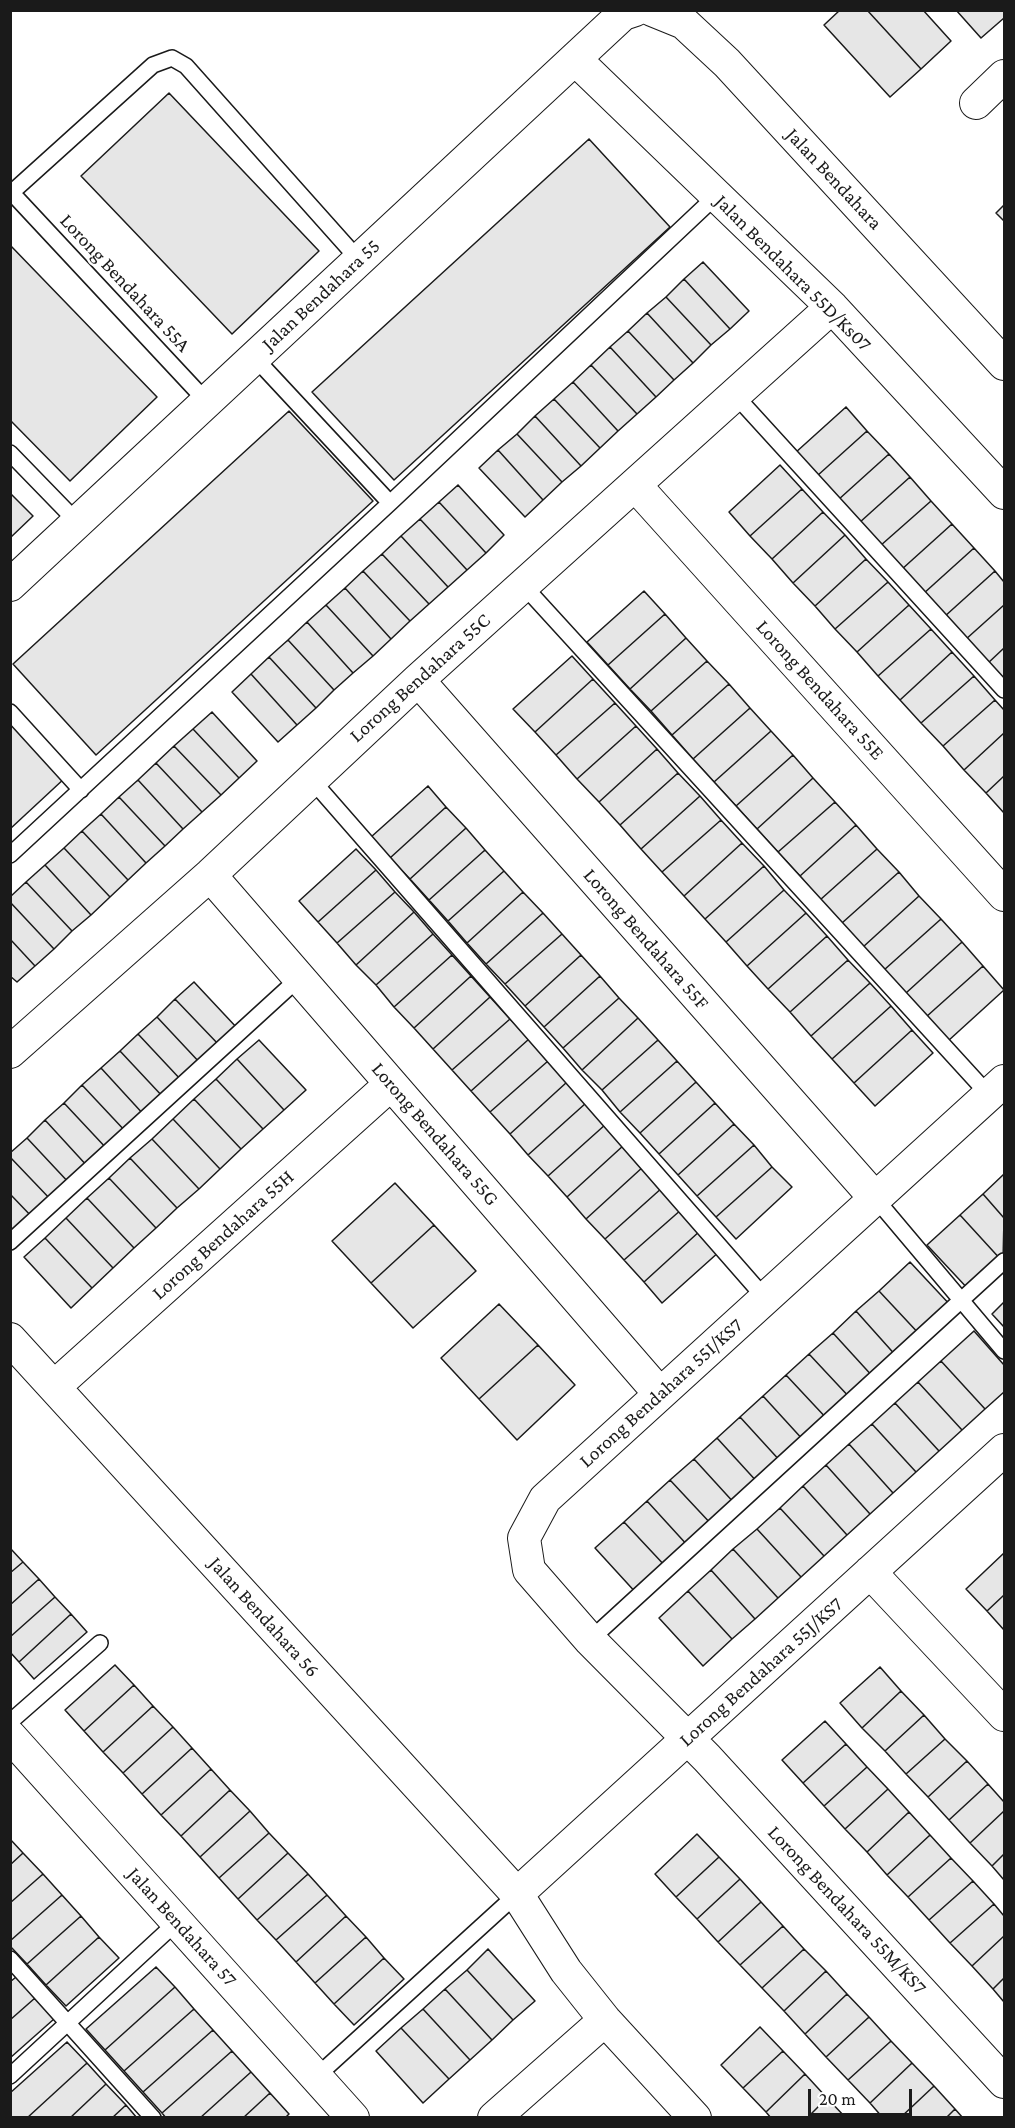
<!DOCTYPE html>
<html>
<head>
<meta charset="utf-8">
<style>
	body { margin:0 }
	#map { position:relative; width:1015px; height:2128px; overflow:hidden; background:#fff; font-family:"Crimson Pro",serif }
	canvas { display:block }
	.frame { position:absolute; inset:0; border:12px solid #1a1a1a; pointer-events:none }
	.scale { position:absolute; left:808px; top:2089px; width:104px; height:27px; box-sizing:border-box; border:3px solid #1a1a1a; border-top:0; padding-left:8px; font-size:18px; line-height:21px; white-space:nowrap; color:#1a1a1a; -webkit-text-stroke:4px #fff; paint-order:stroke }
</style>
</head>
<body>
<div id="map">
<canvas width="1015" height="2128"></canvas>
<div class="frame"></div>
<div class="scale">20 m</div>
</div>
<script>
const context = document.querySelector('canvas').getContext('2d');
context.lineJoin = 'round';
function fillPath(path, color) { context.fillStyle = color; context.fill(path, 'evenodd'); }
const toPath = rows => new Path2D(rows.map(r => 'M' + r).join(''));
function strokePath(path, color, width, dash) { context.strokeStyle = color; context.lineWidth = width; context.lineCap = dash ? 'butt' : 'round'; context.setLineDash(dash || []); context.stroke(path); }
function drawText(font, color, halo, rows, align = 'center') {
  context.font = font + ' "Crimson Pro",serif'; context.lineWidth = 4.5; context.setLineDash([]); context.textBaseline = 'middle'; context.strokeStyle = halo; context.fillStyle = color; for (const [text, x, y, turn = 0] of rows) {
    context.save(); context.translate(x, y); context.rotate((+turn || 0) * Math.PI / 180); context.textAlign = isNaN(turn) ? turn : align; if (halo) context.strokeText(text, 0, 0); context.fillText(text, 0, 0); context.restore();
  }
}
const building = toPath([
	[840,10,867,10,921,69,890,97,824,25,840,10],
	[867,10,923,10,951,41,921,69,867,10],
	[956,10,1004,10,1004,18,981,38,956,10],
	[169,93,319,251,232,334,81,176,169,93],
	[589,139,670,227,394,480,312,392,589,139],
	[1004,205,1004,221,996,213,1004,205],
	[10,245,157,397,70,481,10,420,10,245],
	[703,262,749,311,730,329,684,279,703,262],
	[684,279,730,329,711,345,666,297,684,279],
	[666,297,711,345,693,363,647,313,666,297],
	[647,313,693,363,674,380,628,331,647,313],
	[628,331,674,380,656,397,610,347,628,331],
	[610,347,656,397,637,414,591,365,610,347],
	[591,365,637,414,618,431,573,382,591,365],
	[573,382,618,431,600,448,554,399,573,382],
	[554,399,600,448,581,466,535,416,554,399],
	[846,407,867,431,817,476,795,453,846,407],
	[289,411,373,501,96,755,13,664,289,411],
	[535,416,581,466,562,482,517,434,535,416],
	[867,431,889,454,838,500,817,476,867,431],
	[517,434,562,482,543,500,498,450,517,434],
	[498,450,543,500,525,517,479,468,498,450],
	[889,454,910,477,859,523,838,500,889,454],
	[780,465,802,489,750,536,729,512,780,465],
	[910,477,931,501,880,546,859,523,910,477],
	[458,485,504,535,486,553,439,502,458,485],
	[802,489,823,512,772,559,750,536,802,489],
	[10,493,33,516,10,538,10,493],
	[931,501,952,524,901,570,880,546,931,501],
	[439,502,486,553,467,570,420,519,439,502],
	[823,512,845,535,793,583,772,559,823,512],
	[420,519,467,570,448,587,401,536,420,519],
	[952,524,974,548,923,594,901,570,952,524],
	[845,535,866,559,815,606,793,583,845,535],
	[401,536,448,587,429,604,382,554,401,536],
	[974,548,995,571,944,617,923,594,974,548],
	[382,554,429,604,410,621,363,571,382,554],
	[866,559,888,582,835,629,815,606,866,559],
	[363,571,410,621,391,639,345,588,363,571],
	[995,571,1004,582,1004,605,965,640,944,617,995,571],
	[888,582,909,605,857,652,835,629,888,582],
	[345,588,391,639,373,656,326,605,345,588],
	[644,591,665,614,608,665,587,642,644,591],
	[326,605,373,656,353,673,307,622,326,605],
	[909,605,931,629,878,676,857,652,909,605],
	[1004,605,1004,648,987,664,965,640,1004,605],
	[665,614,686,638,630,689,608,665,665,614],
	[307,622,353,673,334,690,288,640,307,622],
	[931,629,952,652,900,700,878,676,931,629],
	[686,638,707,661,651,711,630,689,686,638],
	[288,640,334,690,316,708,269,657,288,640],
	[1004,648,1004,683,987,664,1004,648],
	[952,652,974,676,921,723,900,700,952,652],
	[572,656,593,679,535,732,513,709,572,656],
	[269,657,316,708,297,725,251,674,269,657],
	[707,661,729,684,672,735,651,711,707,661],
	[251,674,297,725,278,742,232,692,251,674],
	[974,676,995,700,943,746,921,723,974,676],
	[593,679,615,703,556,755,535,732,593,679],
	[729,684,750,708,693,759,672,735,729,684],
	[995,700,1004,710,1004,733,964,770,943,746,995,700],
	[615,703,636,726,577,779,556,755,615,703],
	[750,708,771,731,714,782,693,759,750,708],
	[212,712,257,761,239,778,193,729,212,712],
	[10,718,66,777,10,829,10,718],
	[636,726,657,749,599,802,577,779,636,726],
	[193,729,239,778,221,795,174,746,193,729],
	[771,731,793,755,736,806,714,782,771,731],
	[1004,733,1004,776,986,793,964,770,1004,733],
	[174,746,221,795,202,812,156,763,174,746],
	[657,749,678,773,620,825,599,802,657,749],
	[793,755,813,778,757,829,736,806,793,755],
	[156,763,202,812,183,829,138,780,156,763],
	[678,773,700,796,641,849,620,825,678,773],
	[1004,776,1004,813,986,793,1004,776],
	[813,778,835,802,778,852,757,829,813,778],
	[138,780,183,829,165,846,119,797,138,780],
	[428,786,446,807,390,858,371,837,428,786],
	[700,796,721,820,662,872,641,849,700,796],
	[119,797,165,846,146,863,101,814,119,797],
	[835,802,856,825,800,876,778,852,835,802],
	[446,807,466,828,410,879,390,858,446,807],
	[101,814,146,863,128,880,82,831,101,814],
	[721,820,742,843,684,896,662,872,721,820],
	[856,825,877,849,820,900,800,876,856,825],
	[466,828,485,850,429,900,410,879,466,828],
	[82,831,128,880,110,897,64,848,82,831],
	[742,843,764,866,705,919,684,896,742,843],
	[64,848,110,897,91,915,45,865,64,848],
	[356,849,376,870,318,922,299,901,356,849],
	[877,849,899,872,842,923,820,900,877,849],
	[485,850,504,871,448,921,429,900,485,850],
	[45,865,91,915,72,931,26,882,45,865],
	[764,866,784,890,726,942,705,919,764,866],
	[376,870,395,892,337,943,318,922,376,870],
	[504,871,523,892,467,943,448,921,504,871],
	[899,872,919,896,863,947,842,923,899,872],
	[26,882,72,931,54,949,10,902,10,897,26,882],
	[784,890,806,913,747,966,726,942,784,890],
	[395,892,414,912,356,965,337,943,395,892],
	[523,892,543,913,486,964,467,943,523,892],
	[919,896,941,919,884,970,863,947,919,896],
	[10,902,54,949,35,966,10,939,10,902],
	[414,912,433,934,376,985,356,965,414,912],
	[543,913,562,934,505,984,486,964,543,913],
	[806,913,827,936,768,989,747,966,806,913],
	[941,919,962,942,906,993,884,970,941,919],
	[433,934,452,955,394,1007,376,985,433,934],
	[562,934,581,955,525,1006,505,984,562,934],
	[827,936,848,960,790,1012,768,989,827,936],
	[10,939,35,966,17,982,10,976,10,939],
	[962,942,983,966,926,1017,906,993,962,942],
	[452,955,471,976,414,1028,394,1007,452,955],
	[581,955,600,976,544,1027,525,1006,581,955],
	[848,960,870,983,811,1036,790,1012,848,960],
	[983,966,1004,990,948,1041,926,1017,983,966],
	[471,976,490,997,433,1049,414,1028,471,976],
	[600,976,619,998,563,1048,544,1027,600,976],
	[194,982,238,1029,220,1046,175,999,194,982],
	[870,983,891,1006,832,1059,811,1036,870,983],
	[490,997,510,1019,452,1070,433,1049,490,997],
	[619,998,638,1018,582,1070,563,1048,619,998],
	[175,999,220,1046,201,1064,157,1017,175,999],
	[891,1006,912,1030,854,1083,832,1059,891,1006],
	[157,1017,201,1064,182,1081,138,1034,157,1017],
	[638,1018,658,1040,602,1090,582,1070,638,1018],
	[510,1019,529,1039,471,1091,452,1070,510,1019],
	[912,1030,933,1053,875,1106,854,1083,912,1030],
	[138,1034,182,1081,164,1098,120,1051,138,1034],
	[529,1039,548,1061,490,1112,471,1091,529,1039],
	[259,1040,306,1090,284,1110,237,1059,259,1040],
	[658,1040,677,1061,620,1112,602,1090,658,1040],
	[120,1051,164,1098,145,1116,101,1068,120,1051],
	[237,1059,284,1110,263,1129,216,1079,237,1059],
	[548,1061,567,1082,510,1134,490,1112,548,1061],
	[677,1061,696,1082,640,1133,620,1112,677,1061],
	[101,1068,145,1116,127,1133,82,1085,101,1068],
	[216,1079,263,1129,241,1149,194,1099,216,1079],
	[567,1082,586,1103,528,1155,510,1134,567,1082],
	[696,1082,715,1103,659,1154,640,1133,696,1082],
	[82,1085,127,1133,108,1150,64,1103,82,1085],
	[194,1099,241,1149,220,1169,173,1119,194,1099],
	[64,1103,108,1150,89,1168,45,1120,64,1103],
	[586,1103,606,1124,548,1176,528,1155,586,1103],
	[715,1103,734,1124,678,1175,659,1154,715,1103],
	[173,1119,220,1169,199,1189,152,1139,173,1119],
	[45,1120,89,1168,71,1185,27,1138,45,1120],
	[606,1124,624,1145,567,1197,548,1176,606,1124],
	[734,1124,754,1145,697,1196,678,1175,734,1124],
	[27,1138,71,1185,53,1202,10,1157,10,1153,27,1138],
	[152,1139,199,1189,177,1208,130,1158,152,1139],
	[624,1145,644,1166,586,1219,567,1197,624,1145],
	[754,1145,772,1167,716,1217,697,1196,754,1145],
	[10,1157,53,1202,34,1219,10,1194,10,1157],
	[130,1158,177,1208,156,1228,109,1178,130,1158],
	[644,1166,663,1187,605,1239,586,1219,644,1166],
	[772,1167,792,1187,736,1239,716,1217,772,1167],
	[1004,1174,1004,1218,983,1194,1004,1174],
	[109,1178,156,1228,134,1248,87,1198,109,1178],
	[395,1183,434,1225,371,1283,332,1241,395,1183],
	[663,1187,682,1209,624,1260,605,1239,663,1187],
	[10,1194,34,1219,10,1231,10,1194],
	[983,1194,1004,1218,1003,1262,960,1215,983,1194],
	[87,1198,134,1248,113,1268,66,1218,87,1198],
	[682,1209,701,1230,644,1282,624,1260,682,1209],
	[960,1215,1003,1262,970,1291,927,1245,960,1215],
	[66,1218,113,1268,92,1288,45,1238,66,1218],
	[434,1225,476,1271,413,1328,371,1283,434,1225],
	[701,1230,720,1251,662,1303,644,1282,701,1230],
	[45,1238,92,1288,71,1308,24,1257,45,1238],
	[910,1262,953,1308,922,1337,879,1291,910,1262],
	[879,1291,922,1337,898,1358,856,1311,879,1291],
	[1004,1302,1004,1327,992,1314,1004,1302],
	[499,1304,538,1345,479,1399,441,1358,499,1304],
	[856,1311,898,1358,875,1379,833,1333,856,1311],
	[974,1331,1004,1365,1004,1392,985,1409,941,1361,974,1331],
	[833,1333,875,1379,852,1400,809,1354,833,1333],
	[538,1345,575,1385,517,1440,479,1399,538,1345],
	[809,1354,852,1400,829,1421,786,1375,809,1354],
	[941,1361,985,1409,962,1430,918,1382,941,1361],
	[786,1375,829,1421,805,1442,763,1396,786,1375],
	[918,1382,962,1430,939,1451,895,1403,918,1382],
	[763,1396,805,1442,782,1463,740,1417,763,1396],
	[895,1403,939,1451,916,1472,872,1424,895,1403],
	[740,1417,782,1463,759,1484,717,1438,740,1417],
	[872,1424,916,1472,893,1493,849,1444,872,1424],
	[717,1438,759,1484,736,1505,694,1459,717,1438],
	[849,1444,893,1493,870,1514,826,1465,849,1444],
	[694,1459,736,1505,713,1526,670,1480,694,1459],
	[826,1465,870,1514,847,1535,803,1486,826,1465],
	[670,1480,713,1526,689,1547,647,1501,670,1480],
	[803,1486,847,1535,824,1556,780,1508,803,1486],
	[647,1501,689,1547,667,1568,624,1522,647,1501],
	[780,1508,824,1556,801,1577,757,1529,780,1508],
	[624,1522,667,1568,638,1595,595,1548,624,1522],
	[757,1529,801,1577,778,1598,733,1549,757,1529],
	[10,1548,23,1562,10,1573,10,1548],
	[733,1549,778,1598,755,1619,711,1570,733,1549],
	[1004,1553,1004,1595,987,1611,966,1589,1004,1553],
	[23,1562,39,1579,10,1605,10,1573,23,1562],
	[711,1570,755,1619,732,1639,688,1591,711,1570],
	[39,1579,55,1597,10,1637,10,1605,39,1579],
	[688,1591,732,1639,703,1666,659,1618,688,1591],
	[1004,1595,1004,1630,987,1611,1004,1595],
	[55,1597,71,1614,19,1662,10,1652,10,1637,55,1597],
	[71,1614,87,1632,34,1679,19,1662,71,1614],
	[115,1665,134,1685,84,1731,65,1710,115,1665],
	[880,1667,901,1691,862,1728,840,1703,880,1667],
	[134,1685,153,1706,103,1752,84,1731,134,1685],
	[901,1691,924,1715,885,1751,862,1728,901,1691],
	[153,1706,173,1727,123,1773,103,1752,153,1706],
	[924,1715,945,1739,906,1774,885,1751,924,1715],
	[825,1721,846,1744,803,1783,782,1760,825,1721],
	[173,1727,192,1748,142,1794,123,1773,173,1727],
	[945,1739,967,1761,928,1797,906,1774,945,1739],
	[846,1744,867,1767,824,1806,803,1783,846,1744],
	[192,1748,211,1769,161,1815,142,1794,192,1748],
	[967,1761,988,1784,949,1820,928,1797,967,1761],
	[867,1767,888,1789,845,1829,824,1806,867,1767],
	[211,1769,230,1790,181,1836,161,1815,211,1769],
	[988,1784,1004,1802,1004,1811,970,1843,949,1820,988,1784],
	[888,1789,909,1812,867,1852,845,1829,888,1789],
	[230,1790,250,1811,200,1857,181,1836,230,1790],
	[250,1811,269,1833,219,1878,200,1857,250,1811],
	[1004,1811,1004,1854,992,1866,970,1843,1004,1811],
	[909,1812,930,1835,887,1875,867,1852,909,1812],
	[269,1833,288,1853,238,1899,219,1878,269,1833],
	[697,1834,719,1857,676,1897,655,1874,697,1834],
	[930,1835,951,1858,908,1897,887,1875,930,1835],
	[10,1839,23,1853,10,1865,10,1839],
	[23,1853,43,1874,10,1903,10,1865,23,1853],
	[288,1853,308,1874,257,1920,238,1899,288,1853],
	[1004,1854,1004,1880,992,1866,1004,1854],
	[719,1857,740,1879,697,1919,676,1897,719,1857],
	[951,1858,973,1881,929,1920,908,1897,951,1858],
	[43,1874,62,1895,10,1941,10,1903,43,1874],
	[308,1874,327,1895,276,1940,257,1920,308,1874],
	[740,1879,761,1902,718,1942,697,1919,740,1879],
	[973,1881,994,1904,950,1943,929,1920,973,1881],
	[62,1895,81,1916,27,1964,10,1946,10,1941,62,1895],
	[327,1895,346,1916,296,1962,276,1940,327,1895],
	[761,1902,783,1926,740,1965,718,1942,761,1902],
	[994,1904,1004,1916,1004,1936,972,1966,950,1943,994,1904],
	[81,1916,99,1937,46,1985,27,1964,81,1916],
	[346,1916,366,1937,315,1983,296,1962,346,1916],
	[783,1926,804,1949,762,1988,740,1965,783,1926],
	[1004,1936,1004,1978,993,1989,972,1966,1004,1936],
	[99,1937,119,1958,66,2006,46,1985,99,1937],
	[366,1937,384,1958,334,2004,315,1983,366,1937],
	[488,1949,535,2001,513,2020,467,1970,488,1949],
	[804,1949,826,1971,784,2011,762,1988,804,1949],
	[384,1958,404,1979,354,2025,334,2004,384,1958],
	[156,1967,175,1987,105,2050,86,2029,156,1967],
	[467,1970,513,2020,492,2040,445,1989,467,1970],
	[826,1971,847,1994,805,2034,784,2011,826,1971],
	[16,1977,35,1998,10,2020,10,1982,16,1977],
	[1004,1978,1004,2002,993,1989,1004,1978],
	[175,1987,194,2009,124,2071,105,2050,175,1987],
	[445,1989,492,2040,470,2060,423,2009,445,1989],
	[847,1994,869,2017,826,2057,805,2034,847,1994],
	[35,1998,54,2019,10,2058,10,2020,35,1998],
	[194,2009,213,2030,143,2092,124,2071,194,2009],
	[423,2009,470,2060,449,2079,401,2028,423,2009],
	[869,2017,891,2041,848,2080,826,2057,869,2017],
	[760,2027,783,2051,743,2088,721,2065,760,2027],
	[401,2028,449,2079,423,2103,376,2051,401,2028],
	[213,2030,232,2051,162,2113,143,2092,213,2030],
	[891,2041,912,2063,870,2103,848,2080,891,2041],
	[67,2042,87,2063,27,2118,10,2118,10,2093,67,2042],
	[232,2051,251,2072,200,2118,166,2118,162,2113,232,2051],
	[783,2051,805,2074,766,2112,743,2088,783,2051],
	[87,2063,106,2084,70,2118,27,2118,87,2063],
	[912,2063,934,2086,900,2118,883,2118,870,2103,912,2063],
	[251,2072,270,2093,243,2118,200,2118,251,2072],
	[805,2074,827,2098,807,2118,771,2118,766,2112,805,2074],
	[106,2084,126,2105,112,2118,70,2118,106,2084],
	[934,2086,955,2109,946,2118,900,2118,934,2086],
	[270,2093,289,2114,285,2118,243,2118,270,2093],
	[827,2098,846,2118,807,2118,827,2098],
	[126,2105,137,2118,112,2118,126,2105],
	[955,2109,963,2118,946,2118,955,2109]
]);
fillPath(building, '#e6e6e6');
strokePath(building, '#1a1a1a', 1.5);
const service = toPath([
	[12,193,207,402],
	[10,194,153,65,172,58,186,66,359,260],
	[255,358,390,503],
	[735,395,1004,690],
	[10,453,78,523],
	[523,585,989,1095],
	[10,712,81,790],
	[311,779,765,1298],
	[10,855,390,503,716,196],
	[875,1198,1004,1351],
	[10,1242,299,978],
	[590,1640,1004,1261],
	[10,1722,100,1643],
	[10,1959,153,2118],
	[10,2076,178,1921],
	[316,2077,517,1894]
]);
const minor = toPath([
	[652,10,684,23,727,63,1004,364],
	[575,59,832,307,1004,493],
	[976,103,1004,76],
	[635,485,1004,895],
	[10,585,623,14,635,10],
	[418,680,875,1198],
	[210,875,660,1394],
	[10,1052,210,875,418,680,832,307],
	[1004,1081,545,1499,524,1538,529,1570,590,1640,707,1758,1004,2082],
	[10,1339,517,1894,566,1971,605,2020,695,2118],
	[54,1387,391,1084],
	[870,1572,1004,1715],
	[10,1736,353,2118],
	[517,1894,1004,1450],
	[494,2118,605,2020]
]);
strokePath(service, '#1a1a1a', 18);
strokePath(minor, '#1a1a1a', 34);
strokePath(service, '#fff', 15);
strokePath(minor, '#fff', 32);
strokePath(toPath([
	[10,12,12,10]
]), '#c62828', 1.5, [21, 4.5, 3, 4.5]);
drawText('20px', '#1a1a1a', '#fff', [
	["Jalan Bendahara",834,179,47],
	["Jalan Bendahara 55D/Ks07",793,273,45],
	["Lorong Bendahara 55A",125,283,47],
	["Jalan Bendahara 55",321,295,-43],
	["Lorong Bendahara 55C",420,678,-42],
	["Lorong Bendahara 55E",820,690,48],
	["Lorong Bendahara 55F",646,939,49],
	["Lorong Bendahara 55G",435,1134,49],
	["Lorong Bendahara 55H",223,1235,-42],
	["Lorong Bendahara 55I/KS7",661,1393,-42],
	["Jalan Bendahara 56",264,1617,48],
	["Lorong Bendahara 55J/KS7",761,1672,-42],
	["Lorong Bendahara 55M/KS7",847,1910,47],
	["Jalan Bendahara 57",182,1927,48]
]);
</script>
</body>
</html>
